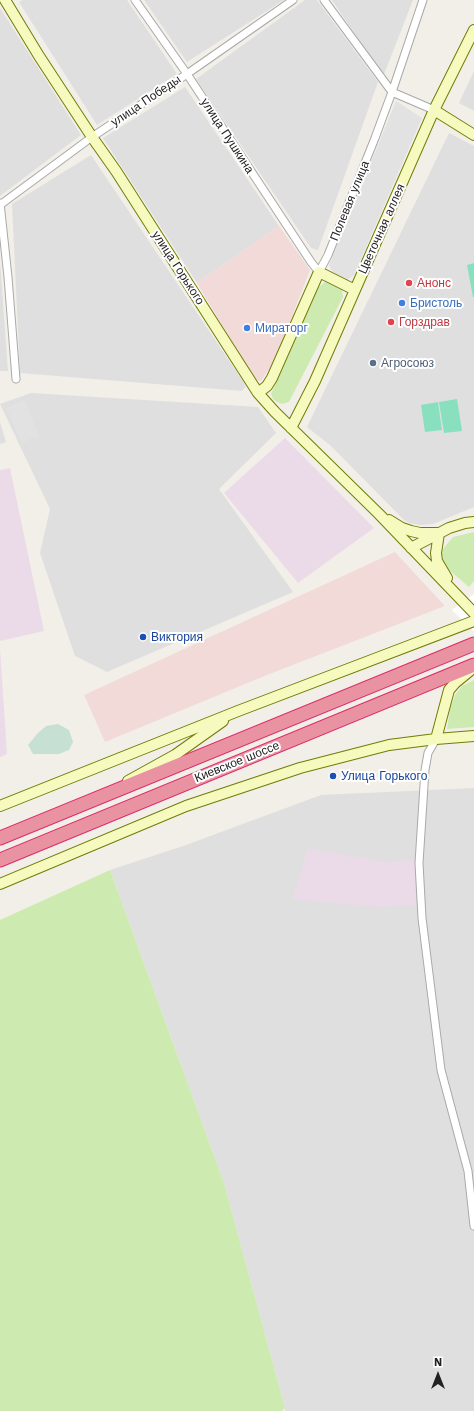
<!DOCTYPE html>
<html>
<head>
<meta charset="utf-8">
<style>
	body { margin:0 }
	#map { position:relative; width:474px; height:1411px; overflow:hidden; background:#f2efe9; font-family:"Work Sans",sans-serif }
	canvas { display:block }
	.north { position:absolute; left:418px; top:1355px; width:40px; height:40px; -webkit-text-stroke:3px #fff; paint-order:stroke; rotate:0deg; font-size:11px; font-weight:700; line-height:16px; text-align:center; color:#222 }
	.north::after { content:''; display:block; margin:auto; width:14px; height:18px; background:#222; clip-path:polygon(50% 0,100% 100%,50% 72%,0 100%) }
</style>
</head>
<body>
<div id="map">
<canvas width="474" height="1411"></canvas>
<div class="north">N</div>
</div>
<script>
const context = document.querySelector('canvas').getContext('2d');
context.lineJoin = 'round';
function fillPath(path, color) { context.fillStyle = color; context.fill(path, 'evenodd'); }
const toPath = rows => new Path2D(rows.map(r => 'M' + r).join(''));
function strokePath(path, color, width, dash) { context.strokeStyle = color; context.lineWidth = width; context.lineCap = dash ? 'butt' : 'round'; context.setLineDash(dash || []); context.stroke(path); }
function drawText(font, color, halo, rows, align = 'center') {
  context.font = font + ' "Work Sans",sans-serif'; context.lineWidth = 4; context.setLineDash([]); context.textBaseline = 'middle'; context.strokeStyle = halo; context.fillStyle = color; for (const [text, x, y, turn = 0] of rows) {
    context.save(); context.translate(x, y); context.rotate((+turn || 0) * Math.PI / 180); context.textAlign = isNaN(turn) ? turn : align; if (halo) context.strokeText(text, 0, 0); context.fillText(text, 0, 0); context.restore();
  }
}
fillPath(toPath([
	[23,0,127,0,177,74,97,125,19,2],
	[144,0,284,0,187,62],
	[305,0,317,0,378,82,318,250,311,248,196,79],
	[332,0,413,0,383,77],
	[0,8,81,135,0,196],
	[474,71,474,111,459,103],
	[185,87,279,226,197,283,103,138],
	[449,133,474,146,474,507,433,524,421,525,409,523,404,520,331,446,307,427],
	[91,155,246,386,242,391,20,373,12,204],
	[0,261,8,371,0,371],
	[31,393,258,407,276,433,219,489,293,592,107,672,75,656,40,553,50,509,0,404],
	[0,422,6,442,0,444],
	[474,788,474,1411,285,1411,285,1408,224,1183,110,870,186,845,321,795]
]), '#e0dfdf');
fillPath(toPath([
	[279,226,310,270,275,360,261,381,254,379,197,283],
	[395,552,445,606,267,675,105,742,84,695]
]), '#f2dad9');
fillPath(toPath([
	[285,438,374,528,298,583,224,493],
	[10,468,44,631,0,641,0,470],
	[0,649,7,754,0,757],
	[308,848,385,862,415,860,416,905,379,907,293,899]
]), '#ebdbe8');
fillPath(toPath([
	[325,282,334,285,342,290,343,297,289,402,282,404,277,402,273,399,271,394,318,288],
	[474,532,474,581,469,587,449,570,444,563,442,554,443,549,453,537],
	[474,680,474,727,447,729,450,709,455,695,462,686],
	[110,870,224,1183,285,1408,282,1411,0,1411,0,920]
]), '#cdebb0');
fillPath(toPath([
	[58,724,69,730,73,742,69,750,59,754,33,754,28,745,37,734,46,726]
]), '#c6e0d4');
fillPath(toPath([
	[474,263,474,297,473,297,467,265],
	[457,399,462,431,444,433,439,402],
	[438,402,442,430,425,432,421,405]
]), '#88e0be');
fillPath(toPath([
	[396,101,422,118,354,275,346,281,333,273,329,265],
	[25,400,39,437,32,438,22,443,6,408]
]), '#e2e2e2');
fillPath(toPath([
	[474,594,474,632,452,610]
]), '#fff');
const street = toPath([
	[135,0,187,74,311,262,319,272,328,255,375,138,392,92,423,0],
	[324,0,392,92,434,110],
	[0,203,8,277,16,379],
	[0,205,92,137,187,74,293,0],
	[436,739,428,753,425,770,419,863,422,918,441,1070,468,1171,474,1226]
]);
const secondary = toPath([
	[5,0,39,56,92,137,116,171,258,393,275,412,379,514,474,613],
	[434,110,474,135],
	[258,393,267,386,272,378,319,272,355,290],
	[291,428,315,381,434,110,474,30],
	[389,520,402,528,411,531,420,533,438,533],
	[439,533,436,553,437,561,447,578],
	[411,548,449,528,465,523,474,522],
	[436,739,449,690,455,683,472,669],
	[128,781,175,755,223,721],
	[0,806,238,711,474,621],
	[0,884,186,806,300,768,389,745,436,739,474,736]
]);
const highway = toPath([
	[0,838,474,644],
	[0,860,474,665]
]);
strokePath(street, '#a9a9a9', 9);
strokePath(secondary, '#707d05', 12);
strokePath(highway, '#dc2a67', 15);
strokePath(street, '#fff', 7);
strokePath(secondary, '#f7fabf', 10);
strokePath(highway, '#e892a2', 13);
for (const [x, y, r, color] of [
	[409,283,4,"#e0444e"],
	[402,303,4,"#3f7fe0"],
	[391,322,4,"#e0444e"],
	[247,328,4,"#3f7fe0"],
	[373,363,4,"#5c6f8a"],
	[143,637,4,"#1a4fb4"],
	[333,776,4,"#1a4fb4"]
]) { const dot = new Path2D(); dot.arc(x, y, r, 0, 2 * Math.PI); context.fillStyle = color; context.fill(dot); strokePath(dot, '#fff', 1.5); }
drawText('12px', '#222', '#fff', [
	["улица Победы",146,101,-34],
	["улица Пушкина",227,136,57],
	["Полевая улица",350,201,-68],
	["Цветочная аллея",382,229,-66],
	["улица Горького",178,268,57],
	["Киевское шоссе",237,762,-22]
]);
drawText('12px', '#be3a42', '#fff', [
	["Анонс",417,283],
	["Горздрав",399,322]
], 'left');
drawText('12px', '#366cbe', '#fff', [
	["Бристоль",410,303],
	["Мираторг",255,328]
], 'left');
drawText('12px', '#4e5e75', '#fff', [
	["Агросоюз",381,363]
], 'left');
drawText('12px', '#164399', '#fff', [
	["Виктория",151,637],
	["Улица Горького",341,776]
], 'left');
</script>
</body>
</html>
